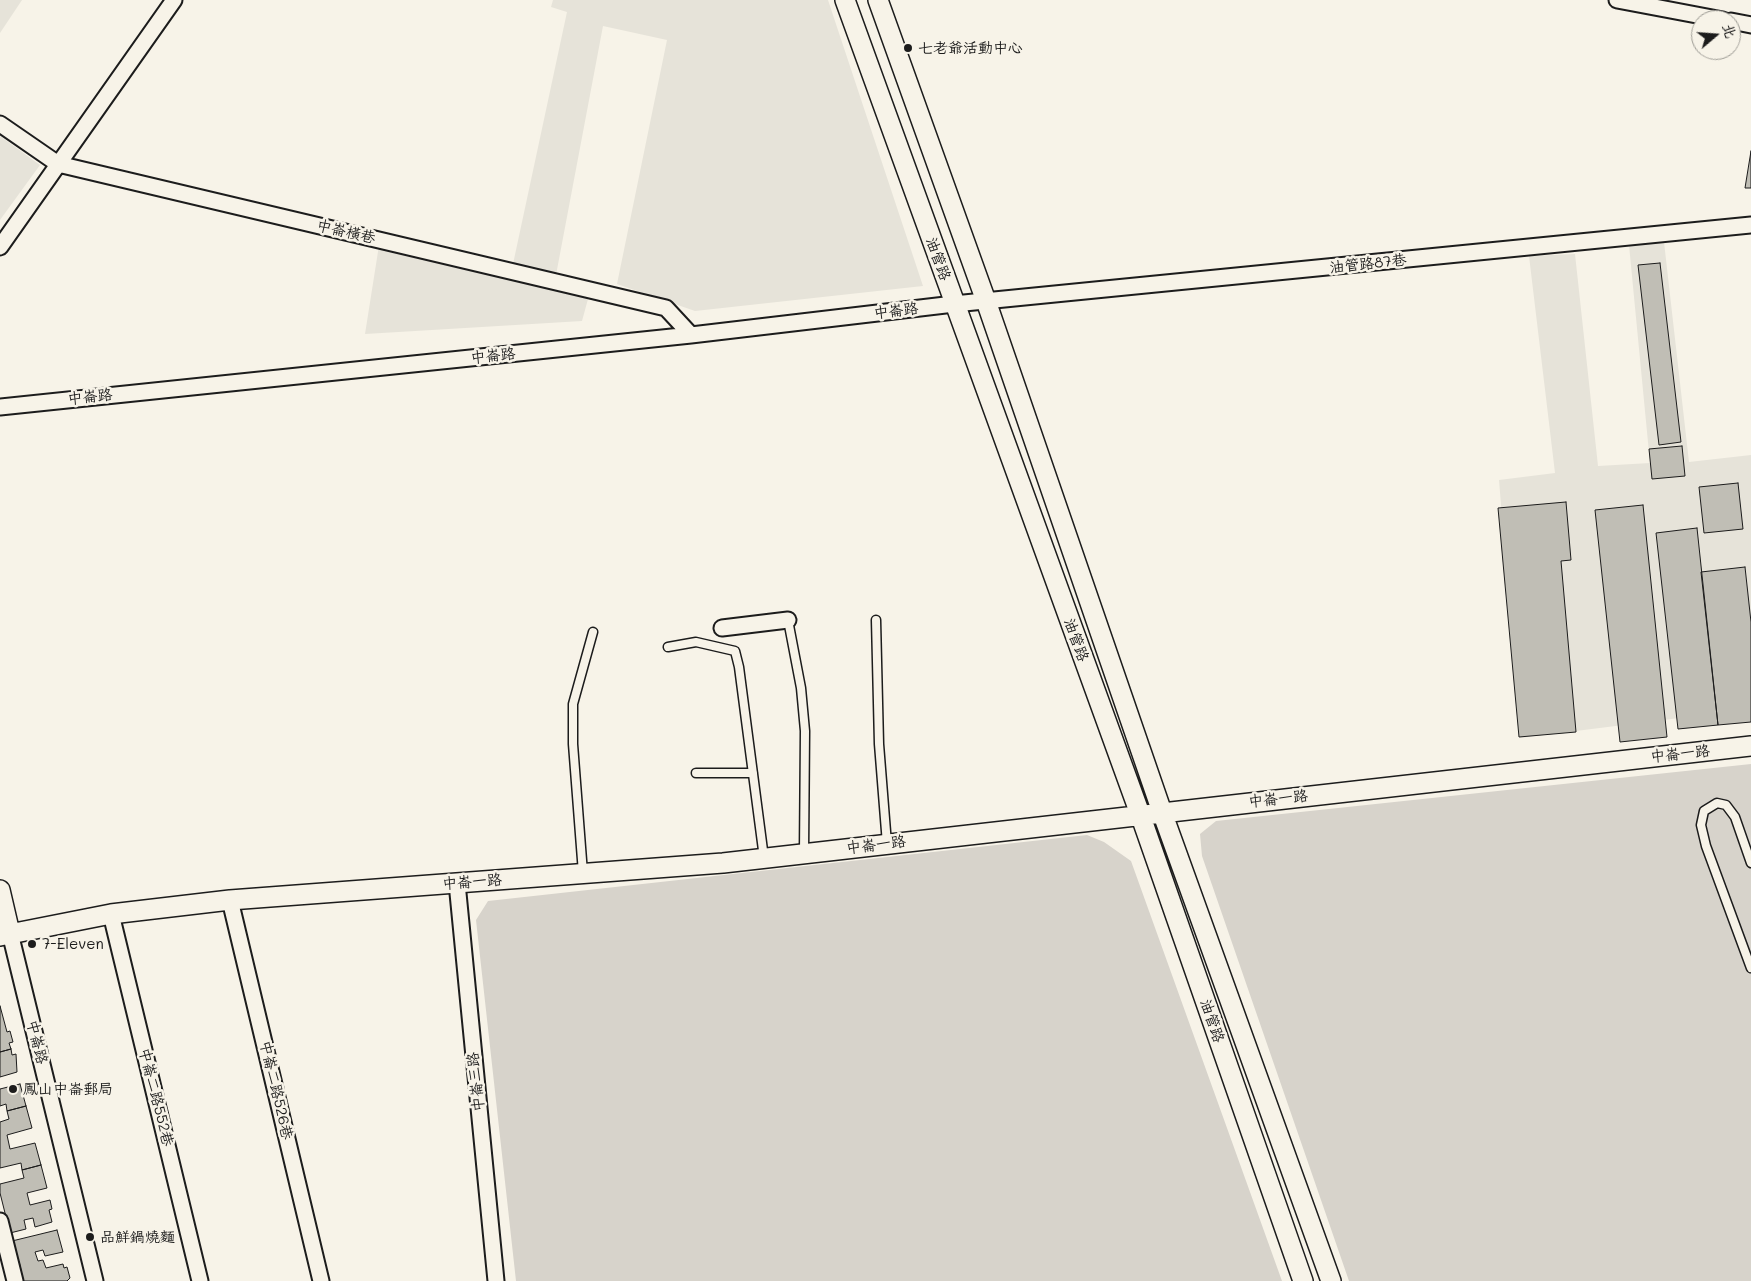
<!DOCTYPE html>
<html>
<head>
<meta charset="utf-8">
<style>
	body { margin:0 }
	#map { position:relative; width:1751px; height:1281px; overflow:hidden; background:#f7f3e8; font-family:Mali,"LXGW WenKai TC",sans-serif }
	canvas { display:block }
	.north { position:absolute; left:1691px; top:10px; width:50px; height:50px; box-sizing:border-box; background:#f7f3e8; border:1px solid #9f9d96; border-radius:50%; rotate:72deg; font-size:14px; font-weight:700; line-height:20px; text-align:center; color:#1c1c1c }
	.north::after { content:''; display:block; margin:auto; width:18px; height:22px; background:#1c1c1c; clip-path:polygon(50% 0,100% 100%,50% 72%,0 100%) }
</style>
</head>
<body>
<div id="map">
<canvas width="1751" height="1281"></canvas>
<div class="north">北</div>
</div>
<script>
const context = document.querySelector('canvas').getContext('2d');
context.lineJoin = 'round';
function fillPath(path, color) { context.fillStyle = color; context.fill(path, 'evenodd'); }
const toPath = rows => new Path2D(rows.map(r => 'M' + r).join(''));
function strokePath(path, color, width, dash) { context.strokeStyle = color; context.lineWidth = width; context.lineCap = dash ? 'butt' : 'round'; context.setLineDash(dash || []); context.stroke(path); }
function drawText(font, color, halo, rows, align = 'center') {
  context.font = font + ' Mali,"LXGW WenKai TC",sans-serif'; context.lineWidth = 5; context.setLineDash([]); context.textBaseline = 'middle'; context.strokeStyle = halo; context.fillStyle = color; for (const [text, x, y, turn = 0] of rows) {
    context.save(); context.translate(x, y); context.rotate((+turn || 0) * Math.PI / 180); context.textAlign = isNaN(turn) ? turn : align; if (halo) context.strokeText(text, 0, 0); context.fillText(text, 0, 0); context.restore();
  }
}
fillPath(toPath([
	[0,0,22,0,0,33],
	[553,0,828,0,923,286,695,311,617,284,667,40,603,26,556,275,633,294,629,309,588,299,582,321,365,334,380,239,513,264,567,12,551,7],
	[0,136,40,165,0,220],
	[1664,242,1689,462,1751,455,1751,709,1520,738,1499,480,1555,473,1529,256,1575,254,1598,466,1650,463,1629,245]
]), '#e6e3d9');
fillPath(toPath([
	[1751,764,1751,1281,1349,1281,1202,856,1200,834,1216,821],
	[1087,835,1104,842,1131,861,1282,1281,516,1281,476,920,488,901]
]), '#d7d3cb');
const building = toPath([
	[1751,151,1751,188,1745,188,1751,151],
	[1660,263,1681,442,1659,445,1638,265,1660,263],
	[1682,446,1685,476,1652,479,1649,449,1682,446],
	[1738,483,1743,529,1704,533,1699,487,1738,483],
	[1566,502,1571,560,1561,561,1576,732,1519,737,1498,508,1566,502],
	[1643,505,1667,737,1620,742,1595,510,1643,505],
	[1697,528,1718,725,1678,729,1656,533,1697,528],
	[1745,567,1751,622,1751,722,1718,725,1701,572,1745,567],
	[0,1006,7,1032,10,1031,13,1042,9,1043,11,1049,0,1052,0,1006],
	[11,1049,12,1055,16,1054,17,1072,0,1077,0,1052,11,1049],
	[20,1084,26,1106,7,1111,6,1104,0,1106,0,1089,20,1084],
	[26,1106,32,1128,7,1135,10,1149,35,1143,41,1165,22,1170,21,1163,0,1168,0,1122,9,1119,7,1111,26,1106],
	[41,1165,47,1188,27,1193,30,1205,50,1200,52,1209,49,1210,52,1222,35,1227,33,1218,24,1220,26,1229,10,1233,0,1193,0,1184,24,1178,22,1170,41,1165],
	[57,1230,63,1252,45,1256,43,1250,35,1252,38,1261,43,1260,46,1268,63,1264,64,1268,67,1267,70,1278,67,1281,18,1281,17,1276,22,1275,19,1261,13,1262,12,1241,57,1230]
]);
fillPath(building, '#c0beb5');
strokePath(building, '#1c1c1c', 1);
const service = toPath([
	[788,620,801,688,805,731,804,853],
	[876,620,879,744,887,844],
	[668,647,696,642,735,651,739,667,764,858],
	[696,773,753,773],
	[1751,863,1735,817,1726,805,1717,803,1704,811,1701,825,1706,846,1751,968],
	[583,873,573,744,573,704,593,632]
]);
const minor = toPath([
	[1617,0,1723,20],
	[1731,21,1751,25],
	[0,124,58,164,666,308,691,335],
	[0,247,174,0],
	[0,407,691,335,954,304,1751,225],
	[722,628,788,620],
	[457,883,496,1281],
	[230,900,321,1281],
	[111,914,200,1281],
	[10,933,95,1281],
	[0,1221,15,1281]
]);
const tertiary = toPath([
	[845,0,1140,814,1303,1281],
	[878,0,986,301,1162,812,1331,1281],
	[0,890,10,933],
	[0,936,111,914,230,900,723,863,1751,746]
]);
strokePath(service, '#1c1c1c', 11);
strokePath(minor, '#1c1c1c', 19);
strokePath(tertiary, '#1c1c1c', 22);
strokePath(service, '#f7f3e8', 8);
strokePath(minor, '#f7f3e8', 15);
strokePath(tertiary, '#f7f3e8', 19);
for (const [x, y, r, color] of [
	[908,48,5,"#1c1c1c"],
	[32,944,5,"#1c1c1c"],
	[13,1089,5,"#1c1c1c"],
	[90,1237,5,"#1c1c1c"]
]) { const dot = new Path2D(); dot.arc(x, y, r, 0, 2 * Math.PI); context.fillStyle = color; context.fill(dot); strokePath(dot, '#f7f3e8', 2); }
drawText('15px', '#1c1c1c', '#f7f3e8', [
	["七老爺活動中心",918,48],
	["7-Eleven",42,944],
	["鳳山中崙郵局",23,1089],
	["品鮮鍋燒麵",100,1237]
], 'left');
drawText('15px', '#1c1c1c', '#f7f3e8', [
	["中崙橫巷",346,232,13],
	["油管路",938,259,70],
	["油管路87巷",1368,264,-6],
	["中崙路",896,311,-7],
	["中崙路",493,356,-6],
	["中崙路",90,397,-6],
	["油管路",1076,640,70],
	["中崙一路",1680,754,-6],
	["中崙一路",1278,799,-6],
	["中崙一路",876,845,-7],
	["中崙一路",472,882,-4],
	["油管路",1212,1021,71],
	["中崙路",37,1042,76],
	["中崙三路",476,1082,-96],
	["中崙二路526巷",276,1090,77],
	["中崙二路552巷",156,1097,76]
]);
</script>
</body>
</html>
